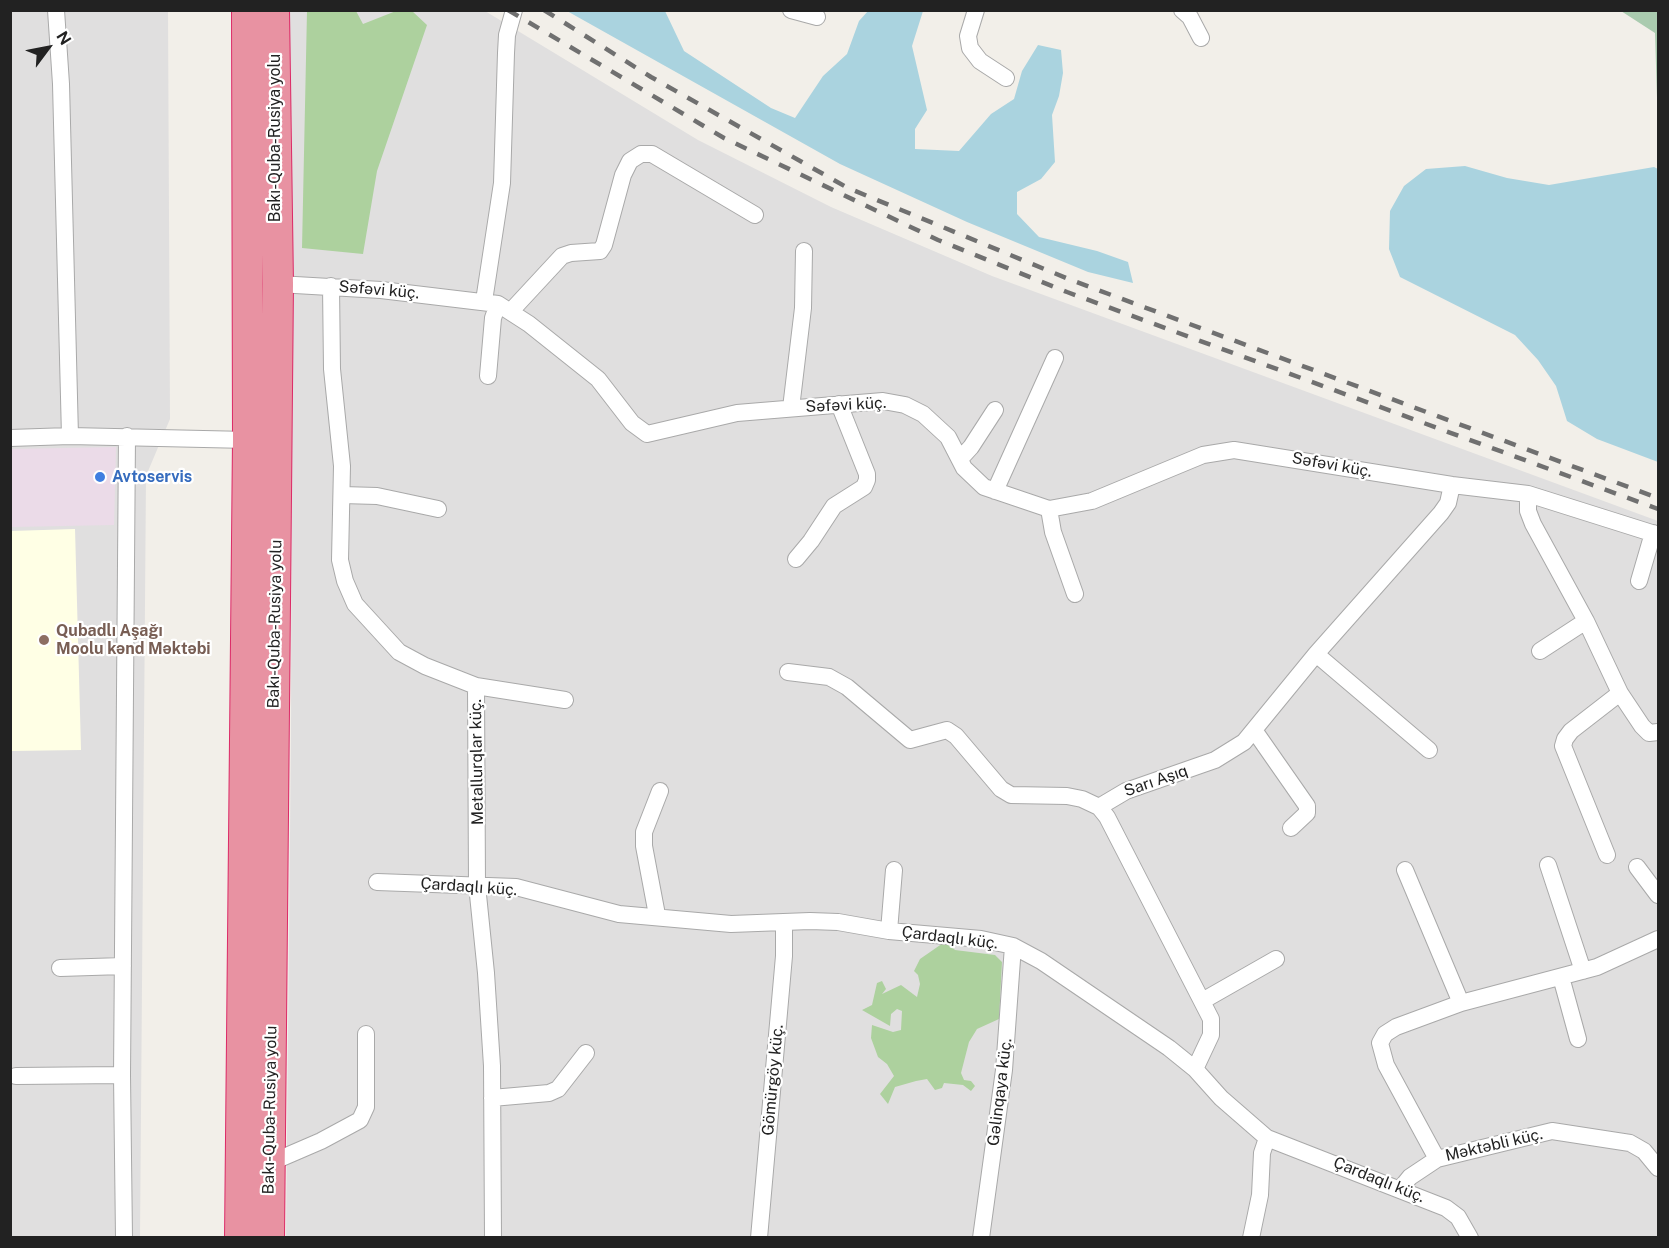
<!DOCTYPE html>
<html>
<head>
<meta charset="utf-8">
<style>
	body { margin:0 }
	#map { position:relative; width:1669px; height:1248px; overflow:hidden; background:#f2efe9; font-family:"Public Sans",sans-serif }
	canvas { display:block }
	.frame { position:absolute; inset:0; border:12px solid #222; pointer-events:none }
	.north { position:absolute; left:18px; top:18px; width:60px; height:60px; -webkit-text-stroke:4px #fff; paint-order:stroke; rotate:58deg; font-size:16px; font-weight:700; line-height:24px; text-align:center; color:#222 }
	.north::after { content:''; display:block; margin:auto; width:21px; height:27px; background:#222; clip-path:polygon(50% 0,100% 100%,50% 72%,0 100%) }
</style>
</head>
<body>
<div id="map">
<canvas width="1669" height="1248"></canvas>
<div class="frame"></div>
<div class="north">N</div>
</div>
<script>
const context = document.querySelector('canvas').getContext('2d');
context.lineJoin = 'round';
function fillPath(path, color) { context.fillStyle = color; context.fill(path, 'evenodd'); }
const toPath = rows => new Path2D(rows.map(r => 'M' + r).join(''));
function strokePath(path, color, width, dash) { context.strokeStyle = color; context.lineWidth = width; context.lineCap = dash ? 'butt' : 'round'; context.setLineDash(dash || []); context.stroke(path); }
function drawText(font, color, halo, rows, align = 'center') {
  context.font = font + ' "Public Sans",sans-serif'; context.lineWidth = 4.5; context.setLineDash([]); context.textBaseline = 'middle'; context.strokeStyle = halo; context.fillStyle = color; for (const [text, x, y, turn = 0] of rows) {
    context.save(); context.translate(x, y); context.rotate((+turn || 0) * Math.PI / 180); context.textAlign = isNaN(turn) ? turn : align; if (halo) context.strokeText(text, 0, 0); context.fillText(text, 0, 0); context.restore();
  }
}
fillPath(toPath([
	[10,11,168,11,170,419,146,476,140,1237,11,1237],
	[289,11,485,11,698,140,831,207,992,276,1658,521,1658,1237,286,1238,291,734,292,155]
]), '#e0dfdf');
fillPath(toPath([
	[116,447,114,525,11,527,11,449]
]), '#ebdbe8');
fillPath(toPath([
	[75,529,81,750,11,751,11,531]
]), '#ffffe5');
fillPath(toPath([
	[307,11,356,11,363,24,396,11,412,11,427,25,377,171,363,254,302,248],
	[946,941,955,950,995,955,1002,962,999,1019,977,1029,969,1042,961,1073,964,1080,971,1081,975,1086,971,1091,963,1085,944,1083,942,1088,935,1090,927,1079,916,1081,895,1087,888,1104,880,1094,894,1076,887,1064,878,1057,871,1038,872,1025,893,1032,901,1030,902,1011,897,1009,891,1014,890,1026,862,1010,872,1005,877,983,882,981,886,989,882,994,901,985,917,997,920,984,918,975,914,971,920,959]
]), '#add19e');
fillPath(toPath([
	[1621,11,1658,11,1658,130,1655,33]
]), '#aacbaf');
fillPath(toPath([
	[567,11,665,11,684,51,771,108,795,118,823,76,847,54,859,21,868,11,923,11,912,46,927,110,915,129,915,149,959,151,991,114,1014,99,1022,71,1038,45,1061,50,1063,73,1059,96,1052,115,1055,162,1041,179,1017,192,1017,214,1039,237,1097,251,1128,262,1133,283,1088,272,967,222,840,164],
	[1465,166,1507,178,1549,185,1654,167,1658,169,1658,462,1597,439,1567,421,1556,386,1538,360,1515,335,1400,277,1389,249,1390,211,1404,186,1426,169]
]), '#aad3df');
const street = toPath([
	[56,10,61,84,70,436],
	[791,10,817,17],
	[976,10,968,36,970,48,980,61,1006,78],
	[1182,10,1190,17,1201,38],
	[278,284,381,290,498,304,529,324,598,379,632,423,647,434,737,413,883,401,905,405,923,414,948,437,964,468,984,487,1049,509,1092,501,1203,455,1234,450,1452,485,1528,494,1658,535],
	[331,286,332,369,342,466,340,560,345,581,355,604,399,652,425,666,476,686,477,885,486,973,492,1066,493,1238],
	[484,301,502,183,506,53,507,35,514,10],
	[511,311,562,256,571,253,600,251,604,245,623,175,630,161,641,154,652,154,755,215],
	[488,376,493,318,498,304],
	[791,408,803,308,804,251],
	[10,438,70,436,248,440],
	[960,459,971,447,995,410],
	[995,491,1055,358],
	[1528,494,1528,511,1533,524,1586,621,1620,693,1642,726,1649,733,1658,732],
	[342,495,377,496,438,509],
	[1049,509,1053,532,1075,594],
	[796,559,811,541,834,506,864,487,867,480,867,474,839,404],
	[1639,581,1653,533],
	[1540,651,1586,621],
	[1316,654,1429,750],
	[788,672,829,677,847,687,910,740,947,730,956,736,1001,789,1011,795,1067,796,1082,799,1099,807,1126,791,1215,760,1244,742,1316,654,1441,513,1448,503,1452,485],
	[476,686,565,700],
	[1254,730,1307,806,1307,813,1291,828],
	[1099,807,1107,817,1211,1019,1211,1035,1195,1069],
	[1607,855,1563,746,1565,739,1571,731,1620,693],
	[1548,865,1583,971],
	[1637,867,1658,895],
	[1405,870,1461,1003,1597,967,1658,939],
	[377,882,516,887,619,914,731,924,810,921,838,922,889,931,981,939,1013,946,1041,961,1169,1048,1195,1069,1221,1098,1267,1138,1446,1208,1458,1217,1470,1238],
	[657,915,644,846,644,832,660,791],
	[889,931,894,870],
	[60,968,123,966],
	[1561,977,1578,1039],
	[1204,1000,1276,959],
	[16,1076,122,1075],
	[492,1098,549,1093,558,1089,586,1053],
	[1437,1159,1386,1065,1380,1043,1385,1034,1396,1027,1461,1003],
	[270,1163,321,1141,360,1120,366,1107,366,1034],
	[1401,1188,1410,1177,1437,1159,1552,1131,1630,1143,1644,1151,1658,1168],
	[124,1238,122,1075,127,436],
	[759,1238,784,956,784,922],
	[981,1238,1004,1070,1013,946],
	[1251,1238,1260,1195,1262,1153,1267,1138]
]);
const highway = toPath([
	[240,1238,248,440,247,10],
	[269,1238,278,284,274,10]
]);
strokePath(street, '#a9a9a9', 18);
strokePath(highway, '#dc2a67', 32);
strokePath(street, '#fff', 16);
strokePath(highway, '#e892a2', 30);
strokePath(toPath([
	[508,10,724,138,938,240,1067,292,1658,509],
	[544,10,651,77,848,188,1071,280,1658,498]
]), '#707070', 4.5, [12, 12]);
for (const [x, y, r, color] of [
	[100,477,6,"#3f7fe0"],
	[44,640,6,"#8d6e63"]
]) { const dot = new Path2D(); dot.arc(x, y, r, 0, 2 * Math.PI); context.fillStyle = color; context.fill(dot); strokePath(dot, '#fff', 2); }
drawText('16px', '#222', '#fff', [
	["Bakı-Quba-Rusiya yolu",275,138,-90],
	["Səfəvi küç.",379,290,5],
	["Səfəvi küç.",846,405,-3],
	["Səfəvi küç.",1332,465,10],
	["Bakı-Quba-Rusiya yolu",275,624,-89],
	["Metallurqlar küç.",477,762,-91],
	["Sarı Aşıq",1156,781,-19],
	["Çardaqlı küç.",469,887,4],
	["Çardaqlı küç.",950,938,7],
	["Gömürgöy küç.",773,1080,-85],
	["Gəlinqaya küç.",1000,1092,-83],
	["Bakı-Quba-Rusiya yolu",270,1110,-89],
	["Məktəbli küç.",1494,1145,-13],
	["Çardaqlı küç.",1379,1180,22]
]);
drawText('bold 16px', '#366cbe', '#fff', [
	["Avtoservis",112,477]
], 'left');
drawText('bold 16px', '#785e54', '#fff', [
	["Qubadlı Aşağı",56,631],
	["Moolu kənd Məktəbi",56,649]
], 'left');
</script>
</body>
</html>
